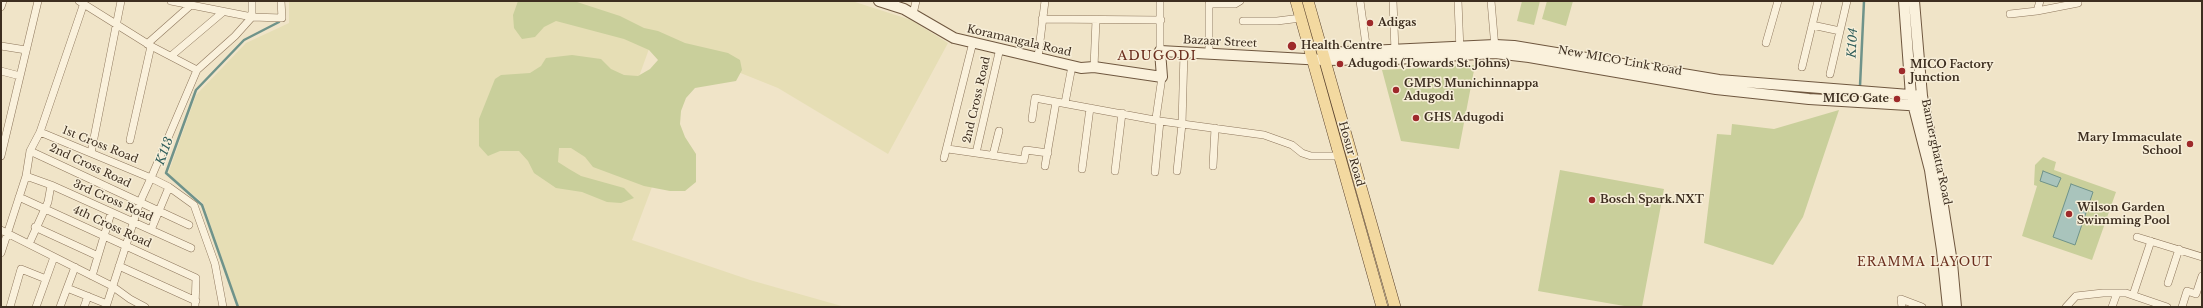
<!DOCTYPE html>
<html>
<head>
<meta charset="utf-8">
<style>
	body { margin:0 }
	#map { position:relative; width:2203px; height:308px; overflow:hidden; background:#f0e4c8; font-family:"Libre Baskerville",serif }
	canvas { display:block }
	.frame { position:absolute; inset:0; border:2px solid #3d2e20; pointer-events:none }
</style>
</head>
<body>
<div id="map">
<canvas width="2203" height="308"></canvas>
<div class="frame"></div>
</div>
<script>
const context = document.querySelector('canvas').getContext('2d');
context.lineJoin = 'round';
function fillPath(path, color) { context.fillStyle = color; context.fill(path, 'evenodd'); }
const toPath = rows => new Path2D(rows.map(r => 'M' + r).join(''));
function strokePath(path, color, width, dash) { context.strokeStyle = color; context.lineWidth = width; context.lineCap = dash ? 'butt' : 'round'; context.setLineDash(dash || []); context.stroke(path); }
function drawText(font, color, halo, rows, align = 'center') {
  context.font = font + ' "Libre Baskerville",serif'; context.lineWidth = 3; context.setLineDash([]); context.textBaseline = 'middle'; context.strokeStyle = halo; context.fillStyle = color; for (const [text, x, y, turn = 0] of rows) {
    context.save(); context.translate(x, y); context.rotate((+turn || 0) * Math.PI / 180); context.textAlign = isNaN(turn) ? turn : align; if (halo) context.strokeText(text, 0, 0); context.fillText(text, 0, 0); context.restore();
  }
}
fillPath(toPath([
	[289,1,852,1,911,20,948,43,888,154,778,88,653,38,637,82,655,179,632,240,750,280,845,307,239,307,203,203,168,174,196,95,246,43,289,23]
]), '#e6deb5');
fillPath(toPath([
	[518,1,574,1,620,16,644,28,658,31,685,43,728,53,740,60,742,70,736,81,695,88,686,98,681,111,680,124,685,137,696,154,696,182,685,191,670,191,644,186,593,167,585,157,571,148,559,148,558,162,569,169,581,176,624,188,634,198,621,203,607,202,582,192,556,188,534,173,528,161,519,151,500,151,488,156,479,146,479,119,495,79,501,75,530,73,541,66,546,58,572,55,601,59,611,69,624,75,638,76,650,69,658,60,649,50,624,39,556,21,544,27,535,37,522,39,514,28,513,15],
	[1522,1,1540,1,1534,25,1517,21],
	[1547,1,1573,1,1566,26,1542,19],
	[1475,65,1459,149,1401,141,1382,70],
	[1839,110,1803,217,1773,265,1704,243,1717,134,1731,135,1732,124,1774,129],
	[2043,157,2056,162,2054,170,2116,192,2092,260,2022,236,2037,186,2034,185,2035,165],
	[1560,170,1664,189,1642,307,1630,307,1538,291]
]), '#c9cf9b');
const water = toPath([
	[2043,171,2061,178,2057,187,2040,181,2043,171],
	[2071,184,2093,192,2075,245,2053,237,2071,184]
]);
fillPath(water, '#a9c4bc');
strokePath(water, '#6f938a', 1);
strokePath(toPath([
	[1860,86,1864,1],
	[238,307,202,205,166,173,196,90,244,40,279,22]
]), '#6f938a', 2.5);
const street = toPath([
	[79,1,151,46,197,70],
	[171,1,252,17,252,1],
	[1160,1,1160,51],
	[1360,1,1367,52],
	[1393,1,1395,51],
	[1458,1,1460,51],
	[1491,1,1495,48],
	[1,7,3,1],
	[2037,11,2078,3,2078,1],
	[913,14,916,1],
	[2010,14,2037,11,2040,1],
	[1042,19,1161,20],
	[1243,21,1277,21,1301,18],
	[1812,25,1840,31],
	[1766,43,1778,1],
	[147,44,191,5],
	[1,46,26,50],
	[1209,53,1209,4,1235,4,1240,1],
	[171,56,223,12],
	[1038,57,1045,1],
	[1094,67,1096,20],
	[1802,67,1818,1],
	[1,71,20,76],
	[1830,74,1847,1],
	[1065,103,1072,66],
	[1156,118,1162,77],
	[1032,119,1035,98,1160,121,1264,135,1292,145,1302,153,1311,156,1340,156],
	[40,132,151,178,140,202,106,307],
	[130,140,151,46],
	[948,149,976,153,1000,48],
	[30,151,189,225],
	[91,153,121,1],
	[976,153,1024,160,1026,150,1048,153],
	[993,155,999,131],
	[1,156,38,1],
	[944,158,973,42],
	[1045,166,1056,102],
	[1213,166,1215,128],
	[1082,169,1090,108],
	[1115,171,1122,113],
	[1177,171,1182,124,1184,52],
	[1155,172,1160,121],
	[26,176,51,185,191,248],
	[19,197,196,278,195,307],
	[35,227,98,256],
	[1,230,112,286,130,299,145,307],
	[151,230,169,187],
	[2137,237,2202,257],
	[29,244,48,202,51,185],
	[1,253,26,176,30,151,40,132,84,3],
	[119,266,196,301],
	[92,276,111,213],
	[2168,283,2179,249],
	[67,288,107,304],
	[2133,295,2151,241],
	[10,307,21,269,46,279],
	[36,307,54,257],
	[60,307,75,267],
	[84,307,88,296],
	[223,307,215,264,194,205,169,187,151,178,197,70,235,36,252,17,282,18,281,1],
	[1902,307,1901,299,1922,307],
	[2066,307,2076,296,2103,293,2126,293,2167,307],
	[2112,307,2117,293],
	[2182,307,2187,291,2196,294,2202,276]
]);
const secondary = toPath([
	[879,1,904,9,954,38,1081,68,1094,67,1162,77,1160,51,1324,60,1395,59,1495,53,1529,57,1716,89,1809,99,1924,106],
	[1904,1,1911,96,1930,170,1942,250,1948,307],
	[1914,1,1922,96,1938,174,1952,263,1956,307],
	[1326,53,1495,45,1514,46,1719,80,1922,96]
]);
const primary = toPath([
	[1296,1,1382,307],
	[1308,1,1395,307]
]);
strokePath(street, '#8d765c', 8);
strokePath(secondary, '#6f573f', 12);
strokePath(primary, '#5b4430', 12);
strokePath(street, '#faf1dc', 7);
strokePath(secondary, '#faf1dc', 10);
strokePath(primary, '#f3d9a0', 11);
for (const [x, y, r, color] of [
	[1370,23,4,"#9e2a2b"],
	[1292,46,5,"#9e2a2b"],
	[1340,64,4,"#9e2a2b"],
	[1902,71,4,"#9e2a2b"],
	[1396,90,4,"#9e2a2b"],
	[1897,99,4,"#9e2a2b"],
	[1416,118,4,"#9e2a2b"],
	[2190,144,4,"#9e2a2b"],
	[1592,200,4,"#9e2a2b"],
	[2069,214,4,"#9e2a2b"]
]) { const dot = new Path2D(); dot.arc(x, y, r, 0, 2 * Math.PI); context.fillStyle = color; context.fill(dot); strokePath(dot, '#f7eed8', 1.5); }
drawText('bold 11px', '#3d2e20', '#f7eed8', [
	["Adigas",1378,23],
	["Health Centre",1301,46],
	["Adugodi (Towards St. Johns)",1348,64],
	["MICO Factory",1910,65],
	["Junction",1910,78],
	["GMPS Munichinnappa",1404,84],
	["Adugodi",1404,97],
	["MICO Gate",1889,99,"right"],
	["GHS Adugodi",1424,118],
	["Mary Immaculate",2182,138,"right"],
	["School",2182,151,"right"],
	["Bosch Spark.NXT",1600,200],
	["Wilson Garden",2077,208],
	["Swimming Pool",2077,221]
], 'left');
drawText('11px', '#3d2e20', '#f7eed8', [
	["Koramangala Road",1019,41,13],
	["Bazaar Street",1220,42,3],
	["New MICO Link Road",1620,61,10],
	["2nd Cross Road",977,100,-77],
	["1st Cross Road",100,145,22],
	["Bannerghatta Road",1936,152,78],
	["Hosur Road",1351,154,74],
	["2nd Cross Road",90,166,25],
	["3rd Cross Road",113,201,24],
	["4th Cross Road",112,227,25]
]);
drawText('italic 12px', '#2f5d5a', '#f7eed8', [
	["K104",1853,43,-87],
	["K113",165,151,-70]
]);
context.letterSpacing = '1px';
drawText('12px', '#6b2e1e', '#f7eed8', [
	["ERAMMA LAYOUT",1925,263]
]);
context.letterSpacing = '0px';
context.letterSpacing = '1px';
drawText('13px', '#6b2e1e', '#f7eed8', [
	["ADUGODI",1157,56]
]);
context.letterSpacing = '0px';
</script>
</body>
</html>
